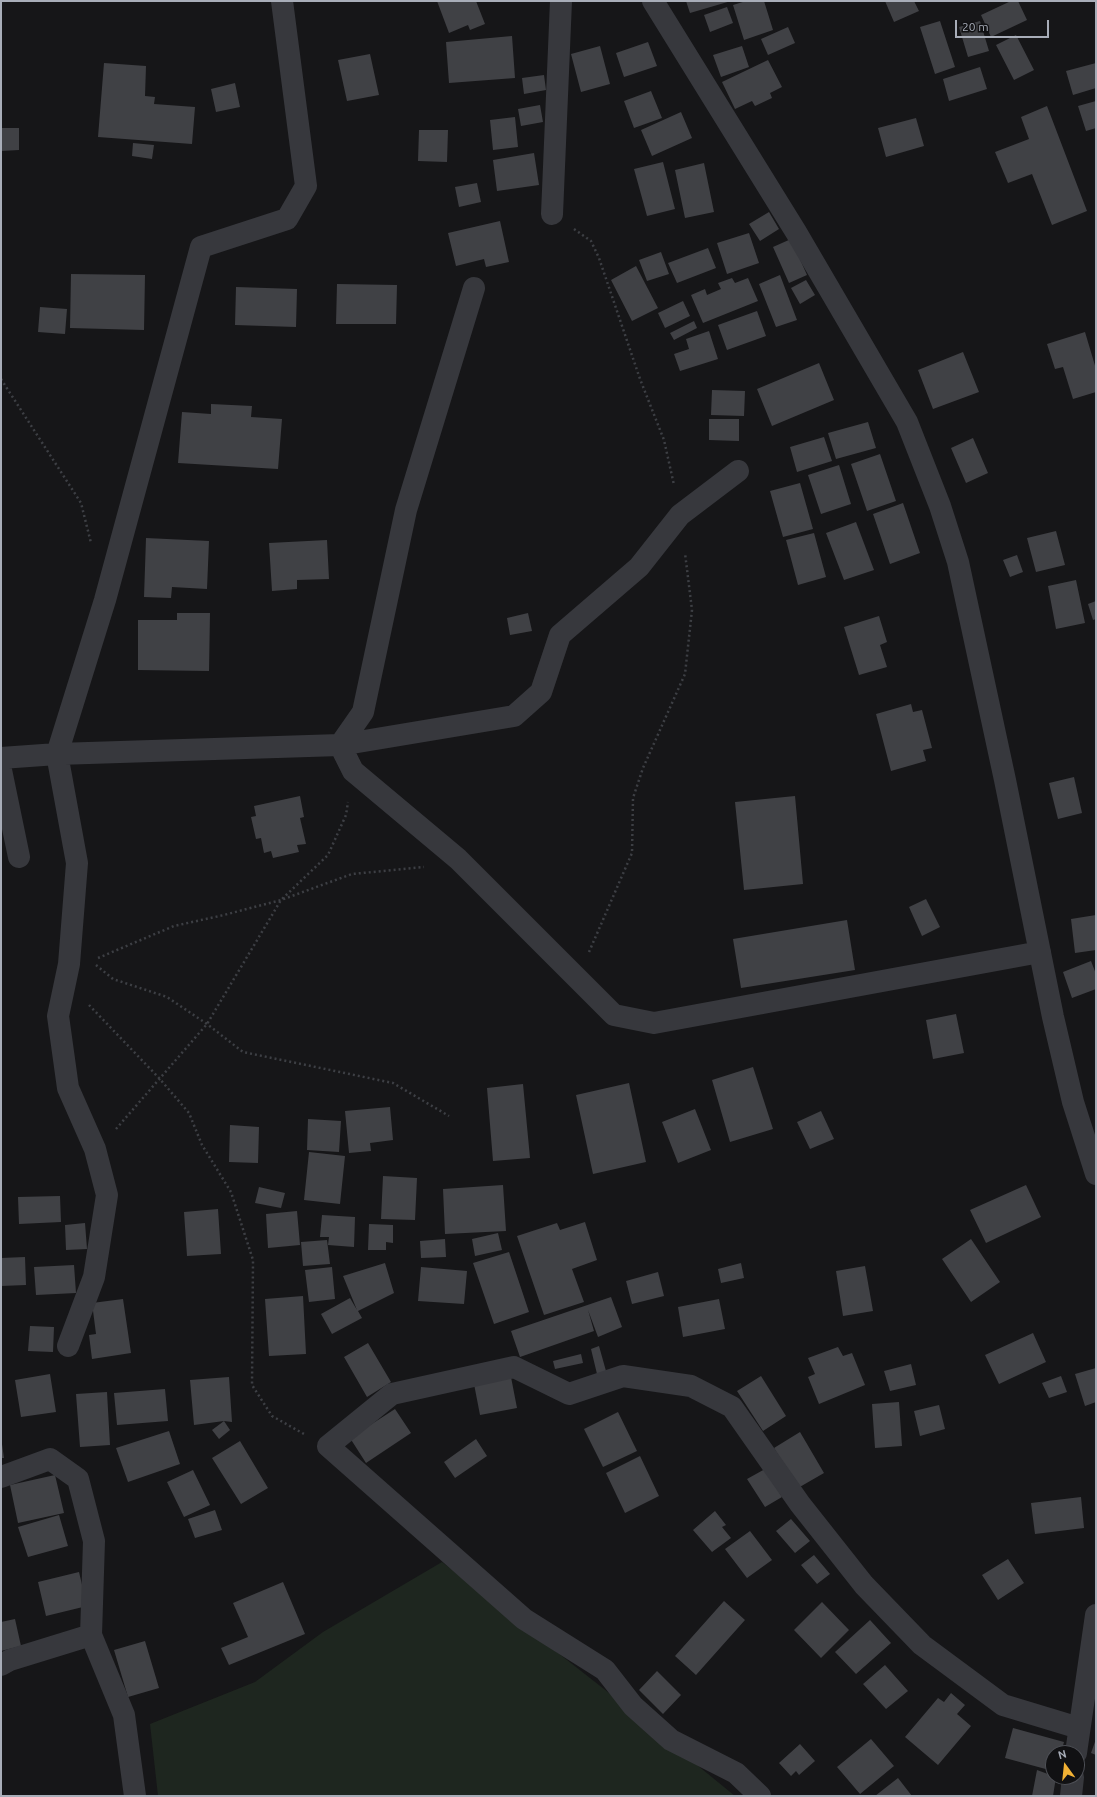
<!DOCTYPE html>
<html>
<head>
<meta charset="utf-8">
<style>
	body { margin:0 }
	#map { position:relative; width:1097px; height:1797px; overflow:hidden; background:#161618; font-family:Ubuntu,sans-serif }
	canvas { display:block }
	.frame { position:absolute; inset:0; border:2px solid #a8adb8; pointer-events:none }
	.north { position:absolute; left:1045px; top:1745px; width:40px; height:40px; box-sizing:border-box; background:#111113; border:1px solid #4d4f55; border-radius:50%; rotate:345deg; font-size:11px; font-weight:700; line-height:16px; text-align:center; color:#a8adb8 }
	.north::after { content:''; display:block; margin:auto; width:14px; height:18px; background:#f2b134; clip-path:polygon(50% 0,100% 100%,50% 72%,0 100%) }
	.scale { position:absolute; left:955px; top:20px; width:94px; height:18px; box-sizing:border-box; border:2px solid #a8adb8; border-top:0; padding-left:5px; font-size:12px; line-height:14px; white-space:nowrap; color:#a8adb8; -webkit-text-stroke:3px #111113; paint-order:stroke }
</style>
</head>
<body>
<div id="map">
<canvas width="1097" height="1797"></canvas>
<div class="frame"></div>
<div class="north">N</div>
<div class="scale">20 m</div>
</div>
<script>
const context = document.querySelector('canvas').getContext('2d');
context.lineJoin = 'round';
function fillPath(path, color) { context.fillStyle = color; context.fill(path, 'evenodd'); }
const toPath = rows => new Path2D(rows.map(r => 'M' + r).join(''));
function strokePath(path, color, width, dash) { context.strokeStyle = color; context.lineWidth = width; context.lineCap = dash ? 'butt' : 'round'; context.setLineDash(dash || []); context.stroke(path); }
fillPath(toPath([
	[442,1562,604,1689,735,1796,158,1796,150,1724,255,1682,323,1632]
]), '#1e261f');
fillPath(toPath([
	[437,1,476,1,485,24,470,30,468,25,449,33],
	[686,1,731,1,690,13],
	[746,1,764,1,773,30,744,40,733,5],
	[885,1,914,1,919,11,894,22],
	[1011,1,1018,1,1027,20,991,37,981,15],
	[727,7,733,23,710,32,704,15],
	[940,21,955,67,935,74,920,27],
	[980,21,989,51,968,57,959,27],
	[788,27,795,43,768,55,761,39],
	[1016,35,1034,70,1014,80,996,45],
	[512,36,515,78,449,83,446,42],
	[648,42,657,66,624,77,616,53],
	[600,46,610,84,581,92,571,54],
	[742,46,749,67,721,77,713,55],
	[370,54,379,95,347,101,338,60],
	[768,60,782,87,770,93,772,98,755,106,752,101,735,109,722,82],
	[104,63,146,66,145,96,155,97,154,104,195,107,192,144,98,137],
	[1096,63,1096,88,1073,95,1066,71],
	[980,67,987,89,949,101,943,79],
	[544,75,546,90,524,94,522,78],
	[235,83,240,107,216,112,211,89],
	[651,91,662,118,634,128,624,101],
	[1096,101,1096,128,1086,131,1078,106],
	[540,105,543,122,521,126,518,109],
	[1047,106,1087,211,1052,225,1032,174,1008,183,995,152,1029,139,1021,117],
	[681,112,692,138,652,156,641,130],
	[515,117,518,147,493,150,490,120],
	[916,118,924,146,886,157,878,128],
	[1,128,19,128,19,150,1,151],
	[419,130,448,130,447,162,418,161],
	[133,143,154,145,152,159,132,156],
	[534,153,539,185,497,191,493,160],
	[663,162,675,209,647,216,634,169],
	[704,163,714,212,685,218,675,170],
	[477,183,481,202,459,207,455,187],
	[769,212,779,229,760,241,749,224],
	[500,221,509,262,486,267,484,259,456,266,448,233],
	[749,233,759,263,727,274,717,243],
	[791,239,807,275,789,283,773,247],
	[708,248,716,268,677,283,668,263],
	[661,252,669,274,647,281,639,260],
	[636,266,658,308,632,321,611,280],
	[71,274,145,275,144,330,70,328],
	[780,275,797,320,776,327,759,284],
	[732,278,735,283,748,278,758,301,703,323,691,295,705,289,707,295,721,289,718,283],
	[806,280,815,295,800,304,791,288],
	[337,284,397,285,396,324,336,324],
	[236,287,297,289,296,327,235,325],
	[683,301,690,316,665,328,658,313],
	[40,307,67,309,65,334,38,332],
	[757,311,766,336,727,350,718,325],
	[694,321,697,328,674,340,670,333],
	[709,331,718,359,680,371,674,354,689,349,686,339],
	[1085,332,1096,369,1096,392,1073,399,1063,367,1055,369,1047,344],
	[963,352,979,392,933,409,918,370],
	[819,363,834,400,772,426,757,389],
	[712,390,745,391,744,416,711,415],
	[211,404,252,406,251,417,282,419,278,469,178,463,182,412,211,414],
	[709,419,739,419,739,441,709,440],
	[868,422,876,448,836,459,828,433],
	[824,437,832,461,797,472,790,447],
	[973,438,988,473,966,483,951,448],
	[880,454,896,501,867,511,851,464],
	[839,465,851,504,821,514,808,475],
	[800,483,813,529,783,537,770,491],
	[903,503,920,553,890,564,873,514],
	[856,522,874,570,844,580,826,533],
	[1056,531,1065,565,1036,572,1027,538],
	[814,533,826,577,798,585,786,540],
	[146,538,209,541,207,589,172,587,171,598,144,597],
	[327,540,329,579,297,580,297,589,272,591,269,543],
	[1017,555,1023,572,1010,577,1003,560],
	[1076,580,1085,623,1056,629,1048,586],
	[1096,601,1096,619,1093,620,1088,604],
	[177,613,210,613,209,671,138,670,138,620,177,620],
	[528,613,532,631,510,635,507,618],
	[879,616,887,642,880,645,887,667,859,675,844,627],
	[911,704,913,712,922,710,932,748,923,750,926,761,891,771,876,714],
	[1074,777,1082,813,1058,819,1049,783],
	[300,796,304,817,300,818,306,844,297,845,299,852,273,858,271,851,264,853,261,838,256,839,251,817,256,816,254,806],
	[795,796,803,884,744,890,735,802],
	[926,899,940,927,922,936,909,907],
	[1096,915,1096,950,1075,953,1071,919],
	[847,920,855,970,741,988,733,939],
	[1091,961,1096,974,1096,989,1072,998,1063,972],
	[956,1014,964,1053,933,1059,926,1020],
	[753,1067,773,1129,730,1142,712,1080],
	[629,1083,646,1162,593,1174,576,1095],
	[523,1084,530,1158,493,1161,487,1088],
	[390,1107,393,1140,370,1143,371,1151,349,1153,345,1111],
	[695,1109,711,1150,678,1163,662,1122],
	[821,1111,834,1139,810,1149,797,1122],
	[308,1119,341,1121,339,1152,307,1150],
	[230,1125,259,1127,258,1163,229,1162],
	[309,1152,345,1156,340,1204,304,1200],
	[383,1176,417,1178,415,1220,381,1219],
	[503,1185,506,1231,445,1234,443,1189],
	[1026,1185,1041,1217,986,1243,970,1210],
	[259,1187,285,1193,281,1208,255,1203],
	[60,1196,61,1222,19,1224,18,1197],
	[218,1209,221,1254,187,1256,184,1212],
	[297,1211,300,1245,268,1248,266,1214],
	[322,1215,355,1217,354,1247,328,1245,329,1237,320,1237],
	[585,1222,597,1260,572,1269,584,1302,544,1315,517,1236,557,1223,560,1230],
	[85,1223,87,1249,66,1250,65,1225],
	[369,1224,393,1225,393,1243,386,1242,386,1250,368,1250],
	[498,1233,502,1250,475,1256,472,1239],
	[445,1239,446,1257,421,1258,420,1241],
	[971,1239,1000,1282,971,1302,942,1259],
	[327,1240,330,1264,303,1266,301,1242],
	[509,1252,529,1312,494,1324,473,1263],
	[25,1257,26,1285,1,1286,1,1258],
	[385,1263,394,1293,358,1311,362,1318,332,1334,321,1314,350,1298,357,1310,343,1276],
	[741,1263,744,1278,721,1283,718,1269],
	[74,1265,76,1293,36,1295,34,1267],
	[865,1266,873,1311,843,1316,836,1271],
	[332,1267,335,1299,309,1302,305,1270],
	[421,1267,467,1271,464,1304,418,1301],
	[658,1272,664,1296,632,1304,626,1281],
	[303,1296,306,1354,269,1356,265,1299],
	[611,1297,622,1327,598,1337,588,1310,594,1331,520,1357,511,1331],
	[123,1299,131,1353,92,1359,89,1335,96,1334,92,1303],
	[719,1299,725,1329,683,1337,678,1307],
	[30,1326,54,1327,53,1352,28,1351],
	[1033,1333,1046,1362,999,1384,985,1355],
	[368,1343,391,1382,367,1397,344,1357],
	[599,1346,606,1371,597,1374,591,1349],
	[838,1347,843,1356,852,1353,865,1385,819,1404,808,1377,815,1374,808,1358],
	[581,1354,583,1363,555,1369,553,1361],
	[911,1364,916,1385,890,1391,884,1371],
	[1096,1368,1096,1402,1085,1406,1075,1374],
	[50,1374,56,1412,21,1417,15,1380],
	[761,1376,786,1416,763,1431,737,1391],
	[1061,1376,1067,1392,1049,1398,1042,1383],
	[229,1377,232,1422,224,1421,194,1425,190,1380],
	[511,1377,517,1408,480,1415,474,1384],
	[165,1389,168,1421,117,1425,114,1393],
	[107,1392,110,1445,80,1447,76,1394],
	[899,1402,902,1446,875,1448,872,1404],
	[939,1405,945,1429,920,1436,914,1411],
	[395,1409,411,1433,366,1463,350,1438],
	[618,1412,637,1451,603,1467,584,1429],
	[224,1421,230,1430,219,1439,212,1430],
	[169,1431,180,1464,128,1482,116,1448],
	[800,1432,824,1473,798,1488,774,1448],
	[1,1437,4,1458,1,1458],
	[476,1439,487,1456,455,1478,444,1462],
	[240,1441,268,1488,241,1504,212,1458],
	[640,1456,659,1496,625,1513,606,1473],
	[765,1469,782,1497,765,1507,747,1479],
	[193,1470,210,1505,184,1517,167,1482],
	[55,1475,64,1513,18,1523,10,1485],
	[1081,1497,1084,1528,1035,1534,1031,1503],
	[215,1510,222,1530,195,1538,188,1519],
	[715,1511,726,1525,722,1527,731,1538,712,1552,693,1530],
	[59,1515,68,1546,28,1557,18,1527],
	[791,1519,810,1541,795,1553,776,1531],
	[750,1531,772,1560,747,1578,725,1549],
	[814,1555,830,1574,817,1584,801,1565],
	[1008,1559,1024,1583,998,1600,982,1575],
	[79,1572,87,1606,46,1616,38,1582],
	[283,1582,305,1634,229,1665,221,1648,248,1637,233,1603],
	[724,1601,745,1620,696,1675,675,1656],
	[822,1602,849,1630,821,1658,794,1630],
	[15,1619,21,1646,1,1651,1,1622],
	[870,1620,891,1643,856,1674,835,1652],
	[145,1641,159,1688,128,1697,114,1650],
	[885,1665,908,1691,886,1709,863,1684],
	[657,1671,681,1695,663,1714,639,1690],
	[951,1693,965,1705,957,1714,971,1726,938,1765,905,1737,938,1698,944,1702],
	[1013,1728,1064,1742,1061,1753,1053,1753,1053,1771,1005,1758],
	[871,1739,894,1766,860,1794,837,1767],
	[1096,1739,1096,1755,1091,1753],
	[800,1744,815,1761,799,1775,796,1771,791,1776,779,1763],
	[1037,1770,1056,1777,1053,1796,1032,1796],
	[898,1778,912,1796,875,1796]
]), '#404145');
strokePath(toPath([
	[574,229,591,241,599,258,640,379,664,440,674,485],
	[1,379,81,503,91,543],
	[589,952,632,853,633,798,643,768,685,674,692,610,685,553],
	[98,958,174,926,224,915,281,900,352,874,424,867],
	[96,965,113,979,167,997,207,1024,243,1052,393,1083,449,1116],
	[89,1005,159,1078,189,1113,202,1145,231,1192,253,1260,252,1385,272,1416,304,1434],
	[116,1129,207,1024,281,900,328,855,346,815,348,802]
]), '#3d3f44', 2.5, [2, 3]);
strokePath(toPath([
	[653,1,796,232,907,422,940,506,958,562,1005,780,1053,1017,1073,1102,1096,1174],
	[552,214,561,1],
	[474,288,406,510,363,712,340,745,353,771,458,859,614,1015,654,1023,1040,952],
	[1,758,57,754,340,745,514,716,541,692,560,635,639,567,680,515,738,471],
	[1,770,19,857],
	[68,1346,94,1277,107,1195,95,1149,68,1088,58,1016,69,964,77,863,57,754,105,600,201,247,287,219,306,186,282,1],
	[1,1477,50,1459,78,1479,94,1541,91,1635,10,1660,1,1665],
	[91,1635,124,1715,135,1796],
	[1076,1753,1096,1615],
	[760,1796,736,1773,671,1740,633,1706,605,1670,524,1619,328,1446,392,1394,514,1367,569,1394,623,1376,691,1386,732,1407,800,1504,864,1585,922,1645,1003,1705,1079,1728],
	[1071,1796,1073,1777]
]), '#37383d', 22);
</script>
</body>
</html>
